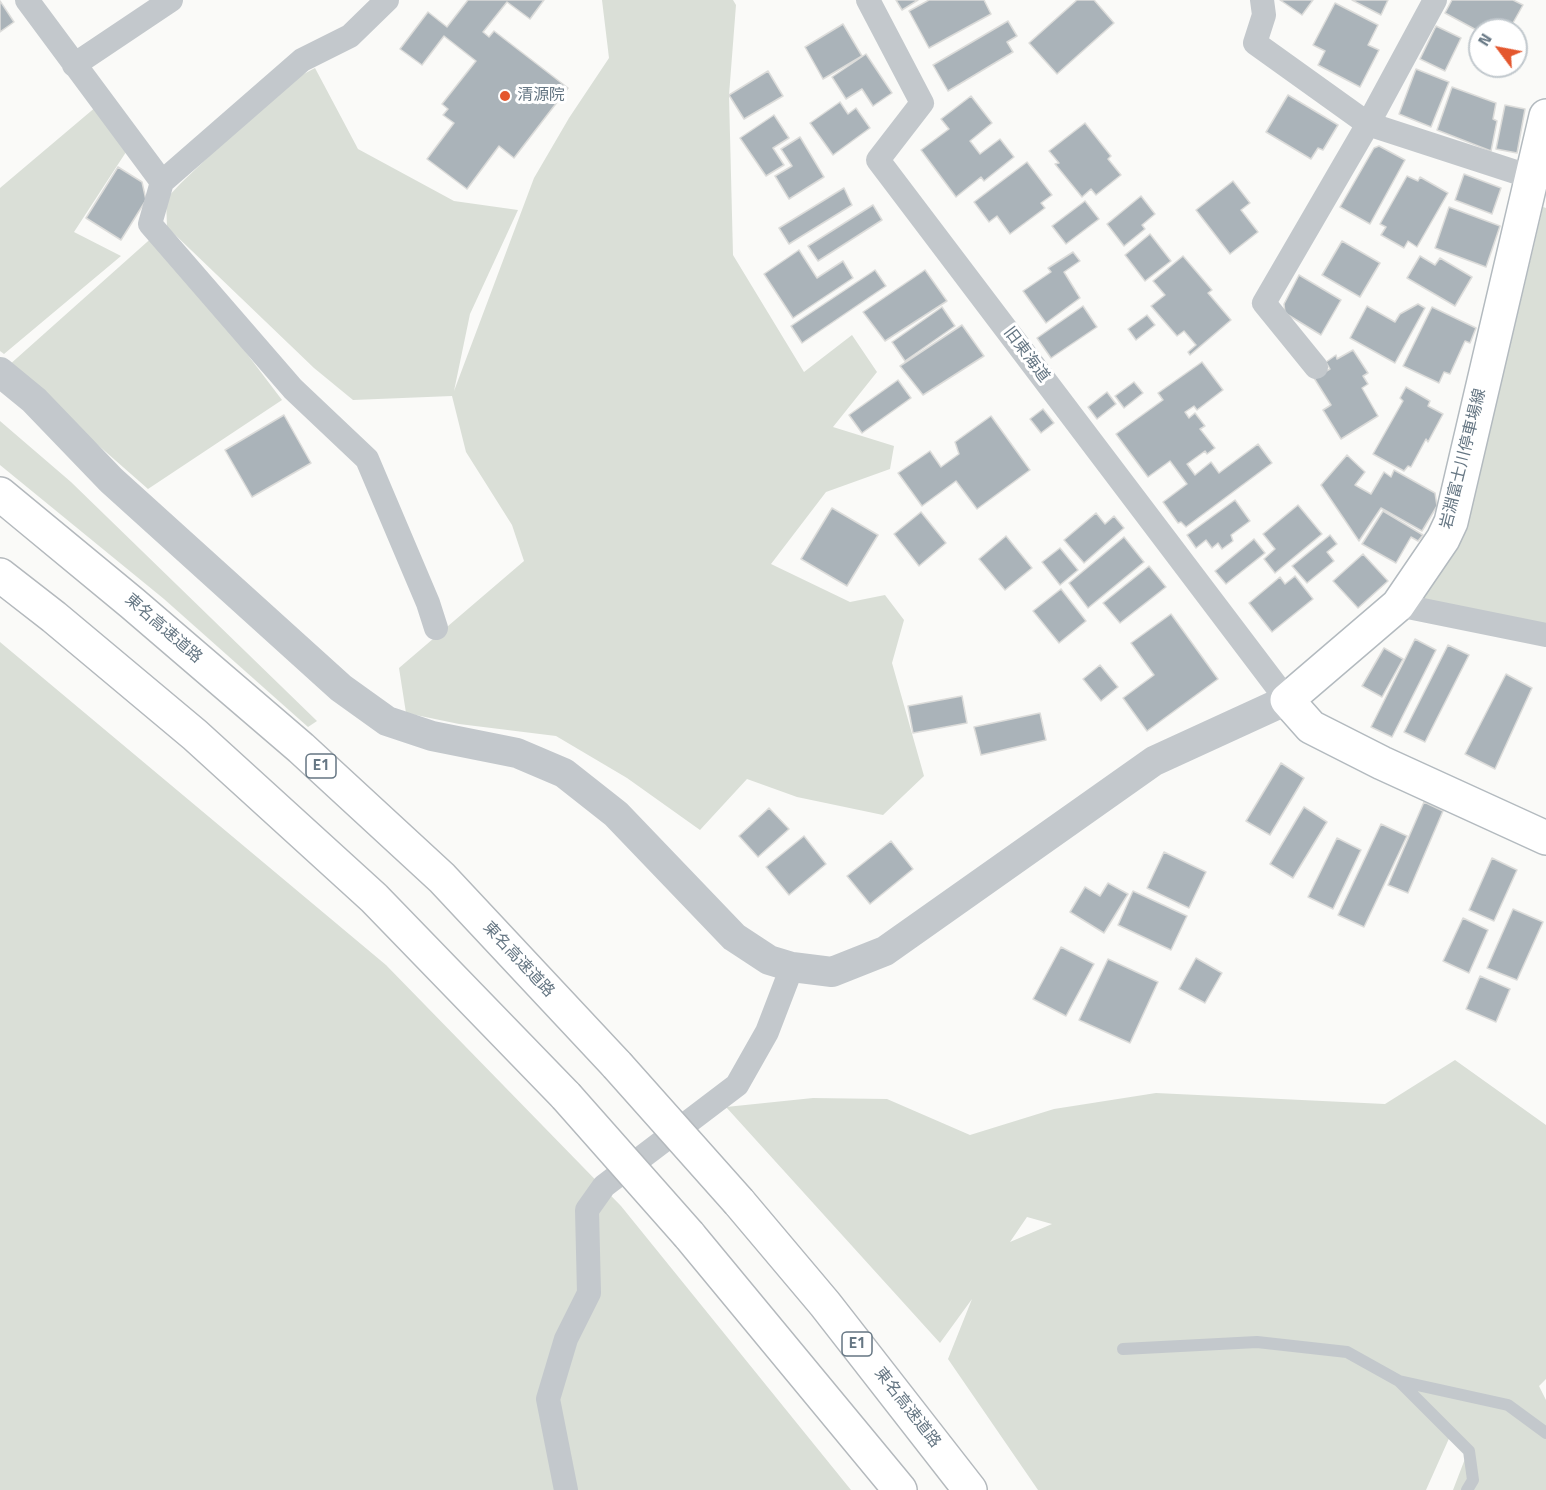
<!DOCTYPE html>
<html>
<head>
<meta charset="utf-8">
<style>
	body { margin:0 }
	#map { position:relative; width:1546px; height:1490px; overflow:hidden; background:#fafaf8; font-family:"Titillium Web",sans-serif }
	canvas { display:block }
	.north { position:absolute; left:1468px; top:18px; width:60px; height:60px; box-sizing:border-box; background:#fff; border:2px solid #c1c8cd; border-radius:50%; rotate:302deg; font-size:16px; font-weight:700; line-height:24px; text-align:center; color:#657683 }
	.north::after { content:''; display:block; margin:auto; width:21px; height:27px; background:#e4572e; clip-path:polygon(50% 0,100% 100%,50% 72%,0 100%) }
</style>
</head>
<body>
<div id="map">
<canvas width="1546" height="1490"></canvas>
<div class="north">N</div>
</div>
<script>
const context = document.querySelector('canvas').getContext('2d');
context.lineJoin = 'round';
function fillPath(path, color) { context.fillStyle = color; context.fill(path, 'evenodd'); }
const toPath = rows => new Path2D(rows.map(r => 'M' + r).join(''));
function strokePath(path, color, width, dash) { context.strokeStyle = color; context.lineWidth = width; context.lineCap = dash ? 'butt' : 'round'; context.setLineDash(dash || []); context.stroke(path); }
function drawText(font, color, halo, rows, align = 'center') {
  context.font = font + ' "Titillium Web","Noto Sans JP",sans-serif'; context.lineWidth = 6; context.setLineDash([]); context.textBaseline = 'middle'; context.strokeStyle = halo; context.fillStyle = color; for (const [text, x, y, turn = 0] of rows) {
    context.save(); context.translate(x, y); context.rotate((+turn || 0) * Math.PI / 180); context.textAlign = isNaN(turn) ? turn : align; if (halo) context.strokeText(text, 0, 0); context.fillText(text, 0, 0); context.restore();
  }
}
fillPath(toPath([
	[602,0,733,0,736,5,729,95,733,255,804,372,852,335,877,372,833,427,894,446,890,469,826,492,771,564,850,602,885,595,904,620,892,663,924,776,883,815,797,797,747,779,700,830,627,778,556,736,459,724,406,713,399,668,524,561,512,525,466,452,452,396,353,400,314,368,167,227,166,199,181,183,285,84,315,68,358,149,454,201,518,210,470,314,454,391,534,178,569,118,609,58],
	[97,106,128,149,74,232,121,256,4,354,0,351,0,188],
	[1543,207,1546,208,1546,635,1418,598,1466,532],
	[156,234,282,400,148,489,8,366],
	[0,421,71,482,317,721,308,727,164,599,0,465],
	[0,642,386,965,621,1206,851,1490,0,1490],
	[1455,1060,1546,1125,1546,1379,1539,1386,1546,1400,1546,1490,1453,1490,1468,1451,1451,1434,1426,1490,1038,1490,948,1359,972,1299,940,1343,726,1107,813,1098,887,1099,970,1135,1054,1109,1156,1093,1385,1104],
	[1027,1217,1052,1224,1010,1242]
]), '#dadfd7');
const building = toPath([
	[468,0,544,0,530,19,507,2,483,32,489,37,494,31,568,88,514,158,499,146,467,189,427,159,454,123,443,115,448,109,442,104,476,61,444,36,422,65,400,49,428,12,447,27,468,0],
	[896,0,918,0,902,10,896,0],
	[929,0,984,0,991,14,929,48,909,11,929,0],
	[1077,0,1094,0,1114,23,1057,74,1029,43,1077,0],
	[1280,0,1313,0,1302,15,1280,0],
	[1352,0,1388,0,1381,15,1352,0],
	[1452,0,1513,0,1523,5,1509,30,1480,30,1480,32,1445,13,1452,0],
	[0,1,14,22,0,32,0,1],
	[1335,3,1378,25,1368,45,1379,50,1360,87,1318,65,1325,51,1313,45,1335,3],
	[1008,21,1017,36,1007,42,1013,52,948,91,933,65,1008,21],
	[843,24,862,56,823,79,805,47,843,24],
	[1436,26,1461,38,1445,71,1420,59,1436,26],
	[866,54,892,93,873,106,862,89,846,99,832,77,866,54],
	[1416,69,1449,82,1431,127,1399,114,1416,69],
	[768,71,783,96,744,119,729,95,768,71],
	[1452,87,1496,103,1493,119,1497,121,1491,151,1437,130,1452,87],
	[1288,95,1338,125,1323,150,1318,148,1311,159,1266,132,1288,95],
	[971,96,992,123,970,141,980,154,1000,139,1014,157,984,181,981,177,956,197,921,150,949,129,941,119,971,96],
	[840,102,848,114,856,108,870,128,833,155,810,123,840,102],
	[1505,105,1525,109,1517,153,1496,149,1505,105],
	[774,115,789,138,773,148,784,165,766,176,740,138,774,115],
	[1085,123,1111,156,1108,159,1121,175,1096,195,1091,189,1082,197,1055,164,1059,163,1049,151,1085,123],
	[800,137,824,177,789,199,775,176,792,166,781,149,800,137],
	[1379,146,1405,160,1370,224,1340,207,1374,148,1379,146],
	[1027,162,1052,195,1041,203,1045,208,1010,234,997,216,989,222,974,202,1027,162],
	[118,167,142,182,146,200,121,240,86,218,118,167],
	[1464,174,1501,188,1492,214,1455,200,1464,174],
	[1407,176,1418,181,1420,177,1448,193,1417,247,1408,241,1404,248,1381,235,1386,227,1380,224,1407,176],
	[1233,181,1250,203,1241,210,1258,232,1230,254,1196,210,1233,181],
	[844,188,852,205,789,244,779,228,844,188],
	[1141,196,1155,214,1142,225,1145,229,1124,246,1107,224,1141,196],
	[1085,201,1099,219,1066,244,1052,226,1085,201],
	[873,205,882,220,818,261,808,246,873,205],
	[1449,207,1500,226,1486,267,1435,248,1449,207],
	[1150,234,1171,261,1145,281,1125,255,1150,234],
	[1342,241,1380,263,1360,297,1322,275,1342,241],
	[799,250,817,278,843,261,853,278,793,318,764,274,799,250],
	[1073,252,1080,261,1064,272,1080,298,1046,323,1023,291,1051,272,1048,268,1073,252],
	[1183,256,1212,290,1208,293,1231,320,1190,355,1188,352,1196,345,1184,331,1177,336,1151,306,1165,295,1153,281,1183,256],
	[1420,256,1435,265,1440,258,1472,277,1455,306,1407,278,1420,256],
	[875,270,886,286,802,343,791,326,875,270],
	[925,270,947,301,885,341,863,312,925,270],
	[1299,275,1341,300,1321,335,1285,313,1284,304,1299,275],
	[1418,304,1425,308,1395,363,1350,338,1367,306,1395,322,1400,314,1418,304],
	[1083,306,1097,327,1051,358,1037,338,1083,306],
	[942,307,955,326,905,361,892,342,942,307],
	[1432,307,1476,328,1470,343,1465,341,1450,374,1444,372,1439,383,1403,366,1432,307],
	[1147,315,1155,325,1136,340,1128,329,1147,315],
	[962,325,984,356,923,395,900,366,962,325],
	[1353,350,1368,373,1363,376,1368,384,1362,388,1378,416,1341,439,1323,410,1331,405,1314,378,1330,369,1326,362,1336,355,1337,359,1353,350],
	[1202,362,1223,390,1197,410,1194,406,1185,412,1189,418,1195,413,1205,426,1200,429,1215,448,1207,454,1205,451,1187,464,1195,475,1211,462,1219,473,1258,444,1272,463,1186,527,1181,522,1178,523,1163,502,1187,484,1170,461,1148,477,1116,434,1163,400,1158,393,1202,362],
	[898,380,911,398,862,433,849,415,898,380],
	[1134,382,1143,393,1124,408,1115,396,1134,382],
	[1406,387,1430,401,1428,406,1443,414,1428,442,1426,439,1411,467,1408,466,1404,471,1373,454,1403,401,1400,398,1406,387],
	[1107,392,1116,404,1097,419,1088,407,1107,392],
	[1043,409,1054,423,1041,433,1030,419,1043,409],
	[284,415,311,463,252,497,225,450,284,415],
	[991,416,1030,470,977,509,956,481,922,506,898,473,930,451,941,467,959,454,955,442,991,416],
	[1347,455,1365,472,1355,485,1371,494,1384,472,1391,477,1394,470,1435,493,1437,506,1422,531,1381,508,1359,541,1321,485,1347,455],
	[1235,500,1250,521,1231,535,1233,541,1222,549,1218,543,1212,548,1206,540,1196,548,1187,535,1235,500],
	[1298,505,1322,534,1275,573,1264,559,1275,549,1263,534,1298,505],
	[832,508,878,535,847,586,801,559,832,508],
	[1383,511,1423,535,1418,541,1411,537,1396,563,1362,544,1383,511],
	[921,512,946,543,919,566,894,534,921,512],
	[1096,513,1105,524,1114,516,1124,528,1084,563,1064,540,1096,513],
	[1330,535,1337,544,1327,552,1334,561,1307,583,1292,566,1330,535],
	[1006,536,1032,568,1005,590,979,559,1006,536],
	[1124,537,1144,562,1088,608,1069,583,1124,537],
	[1254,539,1265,553,1226,584,1215,571,1254,539],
	[1060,548,1078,570,1060,585,1042,562,1060,548],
	[1363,554,1388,581,1358,608,1333,581,1363,554],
	[1149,566,1166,587,1120,623,1103,603,1149,566],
	[1295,576,1313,599,1272,632,1249,603,1280,577,1285,584,1295,576],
	[1061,589,1086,621,1059,643,1033,611,1061,589],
	[1171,614,1218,679,1147,731,1123,698,1154,675,1131,643,1171,614],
	[1415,639,1436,650,1392,737,1371,727,1415,639],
	[1448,645,1469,655,1425,742,1404,732,1448,645],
	[1384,648,1403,659,1382,697,1362,686,1384,648],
	[1100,665,1118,687,1101,701,1083,679,1100,665],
	[1506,674,1532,688,1495,769,1465,754,1506,674],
	[962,696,967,723,913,733,908,706,962,696],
	[1040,713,1046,740,981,755,974,727,1040,713],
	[1281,763,1304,778,1270,835,1246,821,1281,763],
	[1424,802,1443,811,1408,893,1388,885,1424,802],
	[1304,807,1327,822,1293,878,1270,864,1304,807],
	[769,808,789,829,758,857,739,836,769,808],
	[1381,824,1407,836,1364,927,1338,915,1381,824],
	[804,836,826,864,789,895,766,867,804,836],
	[1337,838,1361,850,1333,909,1308,897,1337,838],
	[891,841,913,869,870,904,847,876,891,841],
	[1164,852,1206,872,1189,908,1147,888,1164,852],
	[1492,858,1517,870,1494,921,1469,910,1492,858],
	[1108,883,1128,894,1104,933,1070,912,1085,887,1100,896,1108,883],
	[1133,891,1187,916,1171,950,1118,925,1133,891],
	[1513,909,1543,922,1517,980,1487,968,1513,909],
	[1463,918,1488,930,1469,973,1443,961,1463,918],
	[1061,947,1094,964,1066,1016,1033,999,1061,947],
	[1196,958,1222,973,1205,1003,1179,989,1196,958],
	[1108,959,1158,982,1130,1043,1079,1020,1108,959],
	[1480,976,1510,989,1496,1022,1466,1009,1480,976]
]);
fillPath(building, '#aab3b9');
strokePath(building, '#dcdcda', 1.5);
const secondary = toPath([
	[1546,116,1451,522,1443,539,1398,605,1287,700,1311,727,1382,763,1546,838]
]);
const motorway = toPath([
	[0,494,132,603,301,748,442,878,617,1065],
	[0,575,54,617,195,735,374,898,566,1096],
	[739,1202,825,1304,970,1490],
	[689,1235,900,1490]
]);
strokePath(secondary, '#b3babf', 36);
strokePath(motorway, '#b4b9bd', 36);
strokePath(toPath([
	[1123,1349,1257,1342,1347,1352,1399,1381,1508,1405,1546,1433],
	[1399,1381,1469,1451,1473,1480,1467,1490]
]), '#c3c8cc', 12);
strokePath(toPath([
	[27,0,162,182],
	[387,0,350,36,302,60,162,182,150,224,293,389,367,459,428,603,436,628],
	[868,0,922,103,878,160,1287,700],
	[1262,0,1264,15,1255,43,1368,124,1531,177],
	[74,65,171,0],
	[1316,367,1264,303,1368,124,1435,0],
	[1398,605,1546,635],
	[566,1490,548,1399,566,1339,589,1293,587,1210,604,1186,737,1085,767,1032,792,967]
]), '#c3c8cc', 24);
strokePath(toPath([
	[0,372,34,400,111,480,341,688,387,721,432,736,517,753,564,773,616,814,734,937,769,960,792,967,832,972,885,951,1154,761,1287,700]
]), '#c3c8cc', 30);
strokePath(secondary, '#fff', 33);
strokePath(motorway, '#fff', 33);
const motorwayBridge = toPath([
	[617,1065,739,1202],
	[566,1096,689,1235]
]);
strokePath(motorwayBridge, '#b4b9bd', 36, []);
strokePath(motorwayBridge, '#fff', 33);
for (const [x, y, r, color] of [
	[505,96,6,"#e4572e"]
]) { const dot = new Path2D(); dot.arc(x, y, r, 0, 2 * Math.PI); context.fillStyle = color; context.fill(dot); strokePath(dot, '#fff', 2); }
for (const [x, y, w] of [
	[321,766,30],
	[857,1344,30]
]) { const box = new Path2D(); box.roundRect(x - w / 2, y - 12, w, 24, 4.5); context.fillStyle = '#fff'; context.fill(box); strokePath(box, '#657683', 1.5); }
drawText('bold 15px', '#657683', null, [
	["E1",321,766],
	["E1",857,1344]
]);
drawText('16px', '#657683', '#fff', [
	["清源院",517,96]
], 'left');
drawText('16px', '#657683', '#fff', [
	["旧東海道",1026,355,53],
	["岩淵富士川停車場線",1464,459,-76],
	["東名高速道路",163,629,41],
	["東名高速道路",518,960,47],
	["東名高速道路",907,1408,52]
]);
</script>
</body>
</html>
